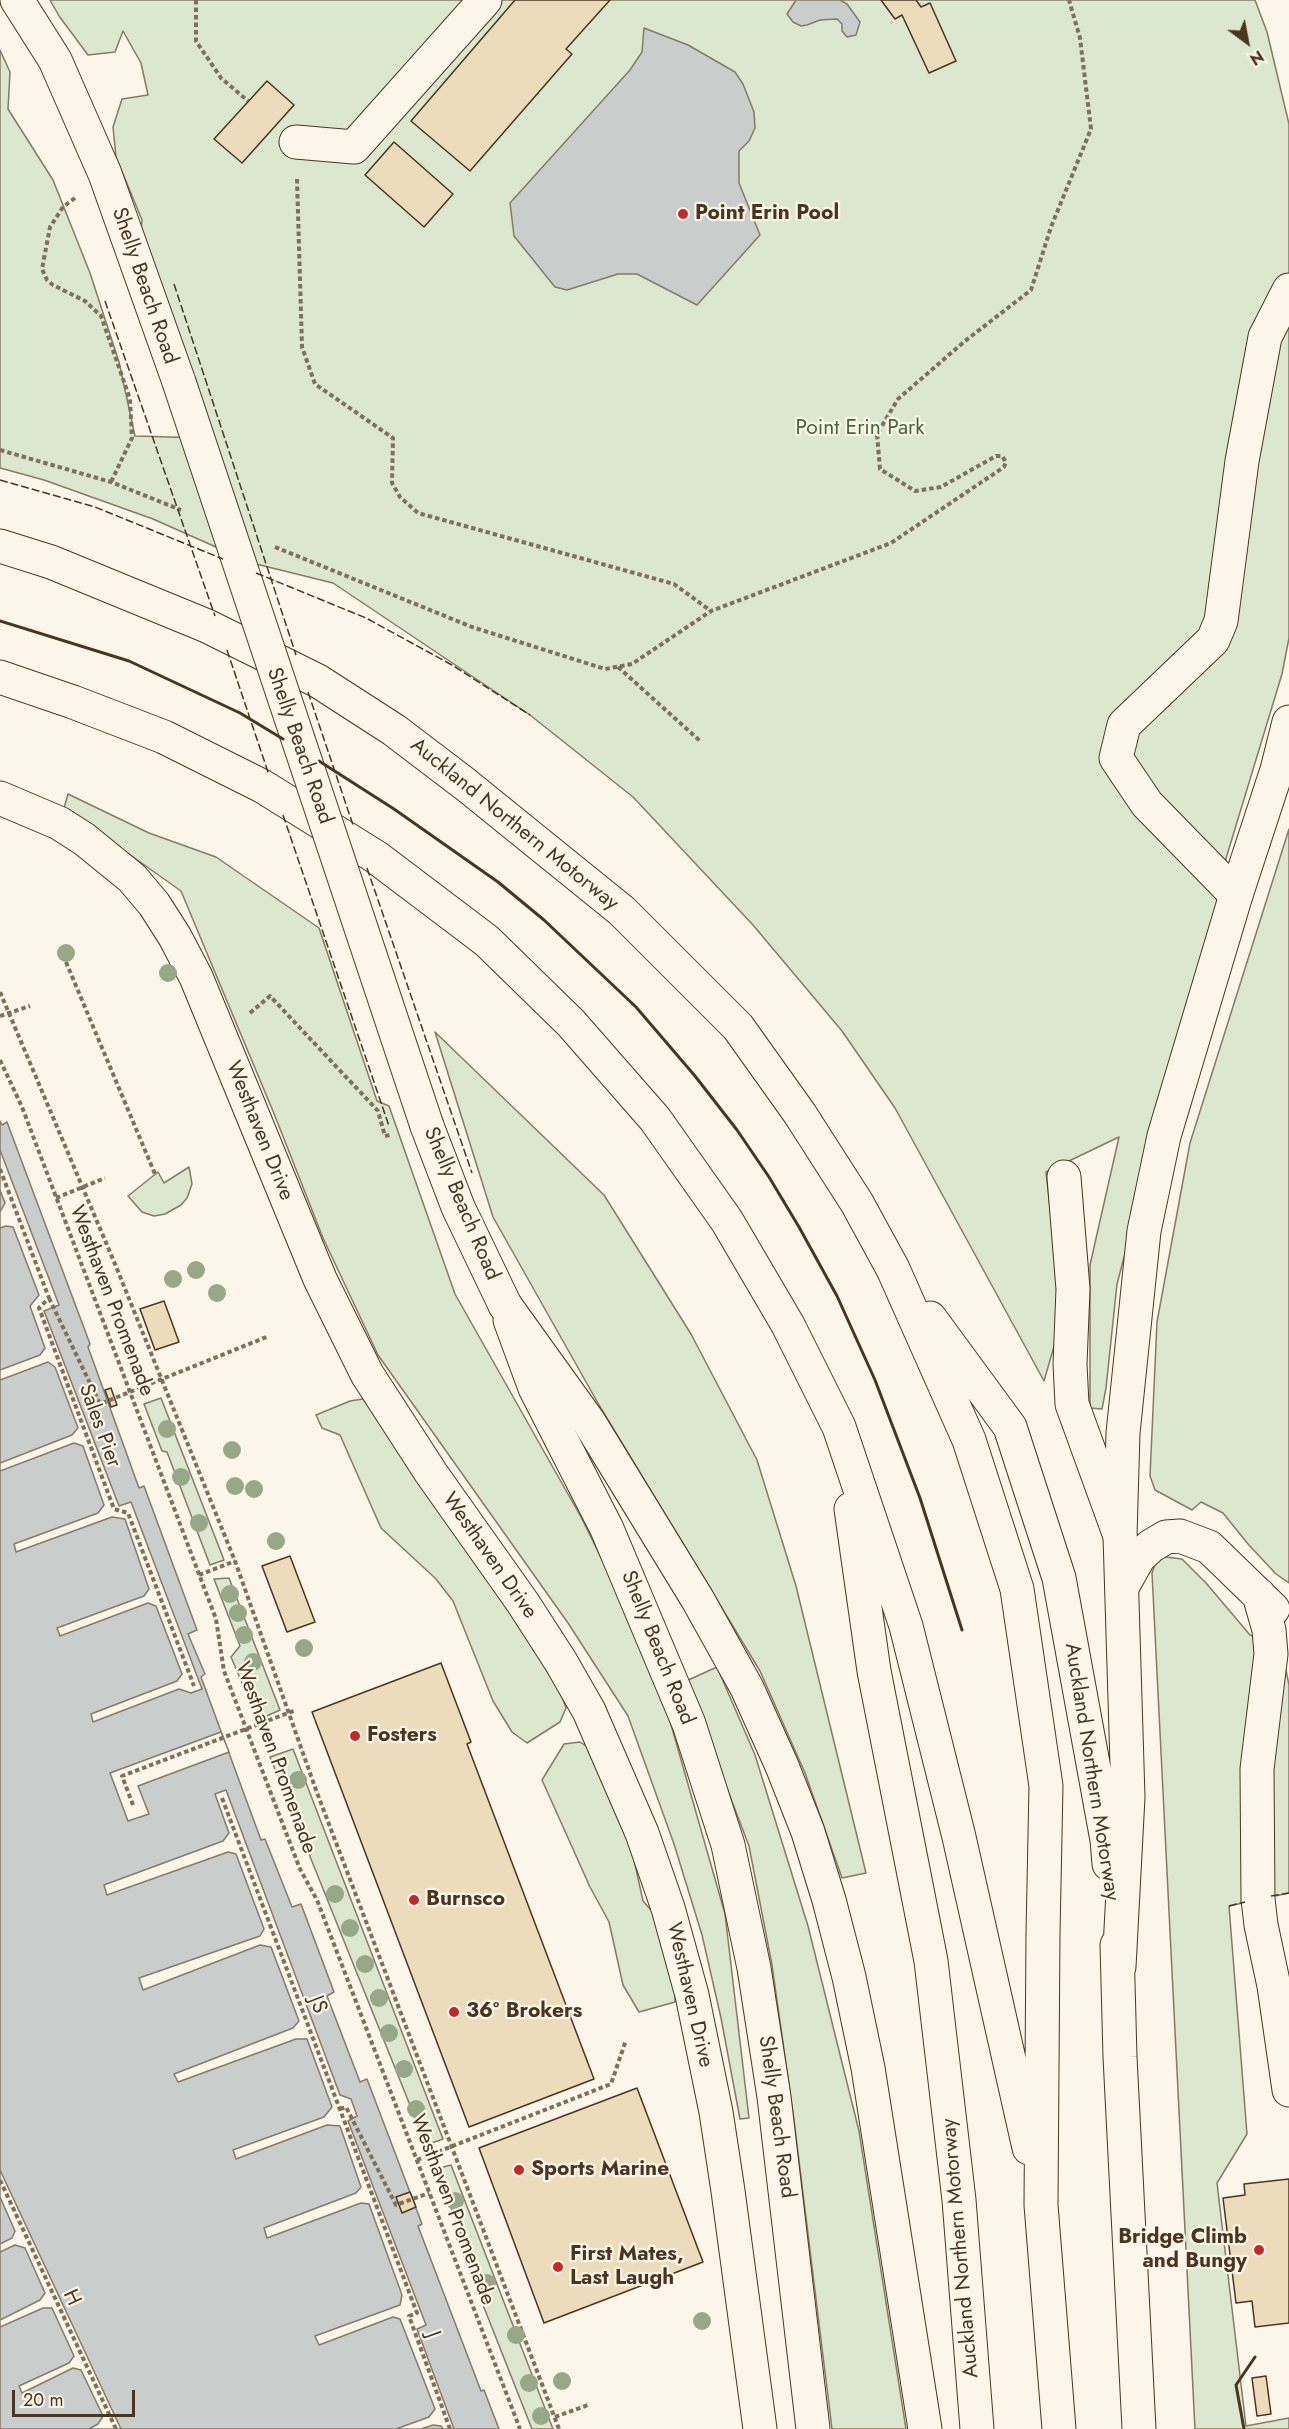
<!DOCTYPE html>
<html>
<head>
<meta charset="utf-8">
<style>
	body { margin:0 }
	#map { position:relative; width:1289px; height:2429px; overflow:hidden; background:#fbf6e9; font-family:Jost,sans-serif }
	canvas { display:block }
	.north { position:absolute; left:1217px; top:12px; width:60px; height:60px; -webkit-text-stroke:4px #fbf6e9; paint-order:stroke; rotate:148deg; font-size:16px; font-weight:700; line-height:24px; text-align:center; color:#4a3520 }
	.north::after { content:''; display:block; margin:auto; width:21px; height:27px; background:#4a3520; clip-path:polygon(50% 0,100% 100%,50% 72%,0 100%) }
	.scale { position:absolute; left:12px; top:2390px; width:123px; height:27px; box-sizing:border-box; border:3px solid #4a3520; border-top:0; padding-left:8px; font-size:18px; line-height:21px; white-space:nowrap; color:#4a3520; -webkit-text-stroke:4px #fbf6e9; paint-order:stroke }
</style>
</head>
<body>
<div id="map">
<canvas width="1289" height="2429"></canvas>
<div class="north">N</div>
<div class="scale">20 m</div>
</div>
<script>
const context = document.querySelector('canvas').getContext('2d');
context.lineJoin = 'round';
function fillPath(path, color) { context.fillStyle = color; context.fill(path, 'evenodd'); }
const toPath = rows => new Path2D(rows.map(r => 'M' + r).join(''));
function strokePath(path, color, width, dash) { context.strokeStyle = color; context.lineWidth = width; context.lineCap = dash ? 'butt' : 'round'; context.setLineDash(dash || []); context.stroke(path); }
function drawText(font, color, halo, rows, align = 'center') {
  context.font = font + ' Jost,sans-serif'; context.lineWidth = 4.5; context.setLineDash([]); context.textBaseline = 'middle'; context.strokeStyle = halo; context.fillStyle = color; for (const [text, x, y, turn = 0] of rows) {
    context.save(); context.translate(x, y); context.rotate((+turn || 0) * Math.PI / 180); context.textAlign = isNaN(turn) ? turn : align; if (halo) context.strokeText(text, 0, 0); context.fillText(text, 0, 0); context.restore();
  }
}
const green = toPath([
	[50,0,1255,0,1267,32,1289,124,1289,638,1282,674,1224,865,1216,907,1117,1284,1106,1388,1102,1409,1090,1408,1090,1265,1119,1137,1046,1172,1061,1307,1059,1329,1044,1381,895,1108,842,1031,753,925,633,797,530,715,333,583,252,563,153,519,44,480,0,468,0,50,10,72,8,109,53,180,90,273,119,362,135,436,204,438,135,288,142,220,116,157,113,127,122,99,148,95,141,63,123,31,115,52,88,55,59,16,50,0],
	[68,794,149,833,216,857,319,928,377,1101,389,1106,455,1294,581,1517,654,1665,725,1914,749,2118,740,2119,721,2018,702,1935,674,1844,628,1716,568,1623,378,1355,323,1238,275,1116,181,891,64,808,68,794],
	[1289,829,1289,1583,1276,1574,1248,1544,1223,1513,1201,1502,1192,1510,1155,1490,1150,1476,1157,1322,1190,1143,1289,829],
	[435,1032,604,1195,691,1334,757,1460,796,1586,866,1873,842,1878,805,1773,760,1671,599,1405,493,1217,435,1032],
	[189,1167,192,1184,187,1198,181,1205,165,1214,154,1216,142,1212,128,1196,158,1172,164,1183,189,1167],
	[161,1398,224,1560,210,1565,167,1452,162,1451,144,1404,161,1398],
	[363,1399,379,1414,557,1682,566,1708,560,1722,527,1743,512,1732,493,1701,453,1601,436,1579,381,1528,340,1435,322,1428,316,1415,350,1401,363,1399],
	[1158,1556,1182,1559,1206,1583,1250,1635,1281,1646,1289,1685,1289,1893,1229,1906,1247,2134,1217,2183,1246,2426,1289,2418,1289,2429,1195,2429,1152,1573,1158,1556],
	[229,1578,280,1710,258,1720,231,1657,240,1646,214,1579,229,1578],
	[717,1667,755,1755,808,1926,859,2131,906,2429,832,2429,794,2120,772,1965,749,1846,686,1681,717,1667],
	[580,1742,595,1752,603,1768,634,1860,643,1901,657,1917,674,1969,675,2002,639,2012,623,1985,609,1922,590,1887,542,1780,564,1744,580,1742],
	[293,1749,443,2139,426,2145,270,1757,293,1749],
	[451,2165,553,2429,532,2429,455,2234,461,2233,436,2169,451,2165]
]);
fillPath(green, '#dce7d0');
strokePath(green, '#887966', 1.5);
const water = toPath([
	[796,0,840,0,847,4,860,22,856,35,847,37,842,31,842,24,837,19,820,20,807,25,801,26,793,22,787,14,796,0],
	[644,28,688,45,735,72,743,84,754,112,755,128,749,141,739,151,739,183,760,235,697,305,637,274,618,274,567,290,555,287,514,236,510,203,630,70,642,52,644,28],
	[0,1121,2,1125,7,1122,90,1344,88,1347,139,1488,144,1486,197,1630,188,1634,205,1674,201,1677,261,1840,265,1839,292,1907,301,1904,334,1992,327,1996,360,2082,367,2079,422,2224,418,2226,481,2391,484,2390,499,2429,0,2429,0,1121]
]);
fillPath(water, '#c9cecd');
strokePath(water, '#887966', 1.5);
const pier = toPath([
	[0,1150,59,1305,44,1311,119,1506,131,1502,202,1689,191,1693,179,1689,93,1722,91,1714,177,1681,182,1674,156,1606,148,1603,60,1636,57,1628,144,1596,149,1589,125,1519,112,1517,16,1552,14,1544,98,1513,104,1505,83,1446,74,1443,0,1471,0,1463,72,1435,78,1428,55,1367,48,1362,0,1380,0,1370,40,1355,45,1348,30,1306,39,1295,13,1227,6,1226,0,1228,0,1212,5,1203,0,1190,0,1150],
	[221,1732,229,1752,138,1786,149,1814,128,1821,110,1773,221,1732],
	[226,1790,340,2095,351,2099,357,2116,348,2121,426,2325,417,2329,454,2429,443,2429,441,2426,433,2425,421,2429,396,2429,429,2417,435,2409,400,2319,393,2317,319,2345,315,2336,400,2305,402,2295,369,2204,361,2203,267,2238,264,2228,356,2193,361,2187,340,2126,327,2125,236,2159,233,2150,324,2117,332,2107,307,2039,296,2039,178,2082,174,2074,293,2028,299,2021,271,1947,260,1945,143,1990,139,1978,260,1936,264,1929,236,1854,228,1852,107,1895,104,1885,223,1841,229,1833,215,1794,226,1790],
	[0,2170,121,2429,89,2429,98,2424,103,2416,81,2370,73,2368,22,2393,19,2386,69,2363,74,2356,52,2308,43,2308,0,2327,0,2320,40,2300,45,2293,25,2248,15,2245,0,2252,0,2244,12,2238,15,2231,0,2197,0,2170]
]);
fillPath(pier, '#fbf6e9');
strokePath(pier, '#887966', 1.5);
const building = toPath([
	[515,0,610,0,566,49,572,54,470,171,411,121,515,0],
	[881,0,916,0,921,7,930,3,956,61,929,73,902,15,895,19,881,0],
	[267,81,294,105,242,163,214,139,267,81],
	[394,142,453,194,424,227,365,175,394,142],
	[164,1301,179,1342,155,1350,140,1309,164,1301],
	[111,1388,117,1405,111,1407,105,1390,111,1388],
	[290,1556,315,1622,287,1632,262,1566,290,1556],
	[441,1663,471,1742,467,1744,594,2079,469,2127,312,1712,441,1663],
	[637,2088,703,2262,544,2323,479,2148,637,2088],
	[1289,2179,1289,2323,1255,2327,1252,2301,1236,2303,1223,2198,1245,2195,1244,2184,1289,2179],
	[410,2192,416,2207,402,2213,396,2197,410,2192],
	[1266,2376,1271,2414,1257,2416,1252,2378,1266,2376]
]);
fillPath(building, '#ecdcbc');
strokePath(building, '#4a3520', 1.5);
const minor = toPath([
	[296,142,354,147,485,0],
	[0,798,59,823,84,839,132,878,154,904,175,937,196,977,320,1279,367,1374,431,1473,523,1603,561,1662,589,1711,642,1833,668,1908,692,1995,716,2112,728,2191,760,2429],
	[1236,895,1147,804,1116,758,1124,725,1213,640,1221,621,1242,461,1265,337,1289,290],
	[1064,1177,1073,1289,1070,1364,1072,1404,1120,1536],
	[510,1320,535,1388,607,1529,689,1724,728,1845,754,1968,774,2097,813,2429],
	[1122,1587,1139,1557,1151,1546,1166,1537,1180,1536,1209,1547,1273,1609],
	[1259,1595,1269,1630,1271,1654,1257,1769,1258,1899,1261,1925,1274,1986,1289,2090]
]);
const major = toPath([
	[17,0,55,60,105,174,179,382],
	[427,1126,458,1207,505,1305]
]);
const highway = toPath([
	[0,546,51,562,207,626,318,681,394,730,465,784,622,911,738,1027,800,1114,857,1203,893,1269,969,1440,1017,1589,1046,1786,1043,1934,1041,2205,1059,2429],
	[0,677,73,702,164,737,262,786,376,857,487,941,571,1023,655,1119,727,1221,788,1325,839,1427,906,1626,959,1837,1029,2148],
	[505,1305,589,1422,698,1600,747,1688,782,1766,808,1832,829,1900,849,1977,868,2068,925,2429],
	[930,1318,1010,1427,1059,1578,1107,1840,1109,1864],
	[851,1509,874,1671,931,1961,959,2200,977,2429],
	[1117,1945,1120,2057,1139,2429],
	[1119,1967,1128,1797,1120,1536,1123,1433,1144,1231,1164,1136,1236,895,1277,770,1289,722]
]);
strokePath(minor, '#4a3520', 35);
strokePath(major, '#4a3520', 35);
strokePath(highway, '#4a3520', 35);
strokePath(toPath([
	[196,0,196,41,221,78,248,101],
	[297,179,302,347,315,384,393,438,392,483,400,497,418,513,674,584,711,611],
	[75,198,63,207,50,227,42,269,47,280,53,285,85,301,101,316,130,399,132,438,111,482],
	[0,450,111,482,181,510],
	[275,547,472,627,605,669,632,664,711,611,891,543,1004,467,1006,462,1002,456,996,456,941,487,915,491,880,469,877,434,898,399,965,341,1031,290,1051,227,1091,129,1080,38,1069,0],
	[618,667,700,741],
	[66,962,155,1174],
	[0,992,115,1264,235,1561,316,1790,559,2429],
	[250,1013,270,996,378,1111,385,1136,390,1135],
	[0,1016,30,1006],
	[0,1060,22,1107,216,1619,224,1671,300,1869,317,1900,520,2429],
	[0,1169,49,1298,39,1308,114,1509,128,1513,194,1686],
	[56,1198,105,1178],
	[49,1298,100,1404,269,1336],
	[199,1575,235,1561],
	[222,1798,417,2313,409,2316,450,2429],
	[133,1805,122,1776,296,1710],
	[340,2109,346,2107,396,2205,429,2193],
	[417,2160,611,2084,626,2040],
	[0,2180,116,2429],
	[555,2417,588,2405]
]), '#7f6f5c', 4, [4.5, 3]);
strokePath(minor, '#fbf6e9', 33);
strokePath(major, '#fbf6e9', 33);
strokePath(highway, '#fbf6e9', 33);
const majorBridge = toPath([
	[179,382,427,1126]
]);
strokePath(majorBridge, '#4a3520', 35, []);
strokePath(majorBridge, '#fbf6e9', 33);
strokePath(toPath([
	[174,284,296,655],
	[105,301,215,616],
	[0,480,95,507,223,559],
	[256,573,366,618,452,665,530,715],
	[227,650,269,775],
	[308,692,353,825],
	[283,815,389,1126],
	[367,868,472,1173],
	[1271,1896,1289,1893],
	[1229,1906,1245,1902]
]), '#4a3520', 1.5, [8, 3]);
strokePath(toPath([
	[0,621,129,661,240,713,283,739],
	[319,761,394,809,498,882,544,920,636,1007,695,1076,737,1130,769,1177,799,1227,837,1296,875,1380,920,1498,962,1630],
	[1244,2429,1236,2385,1255,2357]
]), '#4a3520', 3);
context.fillStyle = '#96a887';
for (const [x, y] of [
	[66,953],
	[168,973],
	[196,1270],
	[173,1279],
	[217,1293],
	[167,1429],
	[232,1450],
	[181,1477],
	[235,1486],
	[254,1489],
	[199,1523],
	[276,1541],
	[230,1594],
	[238,1613],
	[244,1635],
	[304,1648],
	[253,1662],
	[298,1780],
	[335,1894],
	[350,1928],
	[365,1964],
	[379,1998],
	[389,2033],
	[404,2069],
	[416,2109],
	[455,2201],
	[487,2283],
	[702,2321],
	[516,2335],
	[562,2381],
	[529,2383],
	[541,2416]
]) { context.beginPath(); context.arc(x, y, 9, 0, 2 * Math.PI); context.fill(); }
for (const [x, y, r, color] of [
	[683,214,6,"#c62828"],
	[355,1736,6,"#c62828"],
	[414,1900,6,"#c62828"],
	[454,2012,6,"#c62828"],
	[519,2170,6,"#c62828"],
	[1259,2250,6,"#c62828"],
	[558,2267,6,"#c62828"]
]) { const dot = new Path2D(); dot.arc(x, y, r, 0, 2 * Math.PI); context.fillStyle = color; context.fill(dot); strokePath(dot, '#fbf6e9', 2); }
drawText('bold 21px', '#4a3520', '#fbf6e9', [
	["Point Erin Pool",695,214],
	["Fosters",367,1736],
	["Burnsco",426,1900],
	["36° Brokers",466,2012],
	["Sports Marine",531,2170],
	["Bridge Climb",1247,2238,"right"],
	["and Bungy",1247,2262,"right"],
	["First Mates,",570,2255],
	["Last Laugh",570,2279]
], 'left');
drawText('21px', '#4a3520', '#fbf6e9', [
	["Shelly Beach Road",144,286,71],
	["Shelly Beach Road",299,746,71],
	["Auckland Northern Motorway",514,825,39],
	["Westhaven Drive",259,1131,68],
	["Shelly Beach Road",461,1204,67],
	["Westhaven Promenade",111,1301,69],
	["Sales Pier",99,1426,70],
	["Westhaven Drive",489,1556,55],
	["Shelly Beach Road",657,1648,68],
	["Westhaven Promenade",275,1758,70],
	["Auckland Northern Motorway",1091,1772,81],
	["Westhaven Drive",689,1995,77],
	["JS",317,2005,69],
	["Shelly Beach Road",776,2117,82],
	["Westhaven Promenade",452,2210,69],
	["Auckland Northern Motorway",961,2248,-95],
	["H",71,2298,65],
	["J",432,2335,70]
]);
drawText('21px', '#436837', '#fbf6e9', [
	["Point Erin Park",860,429]
]);
</script>
</body>
</html>
